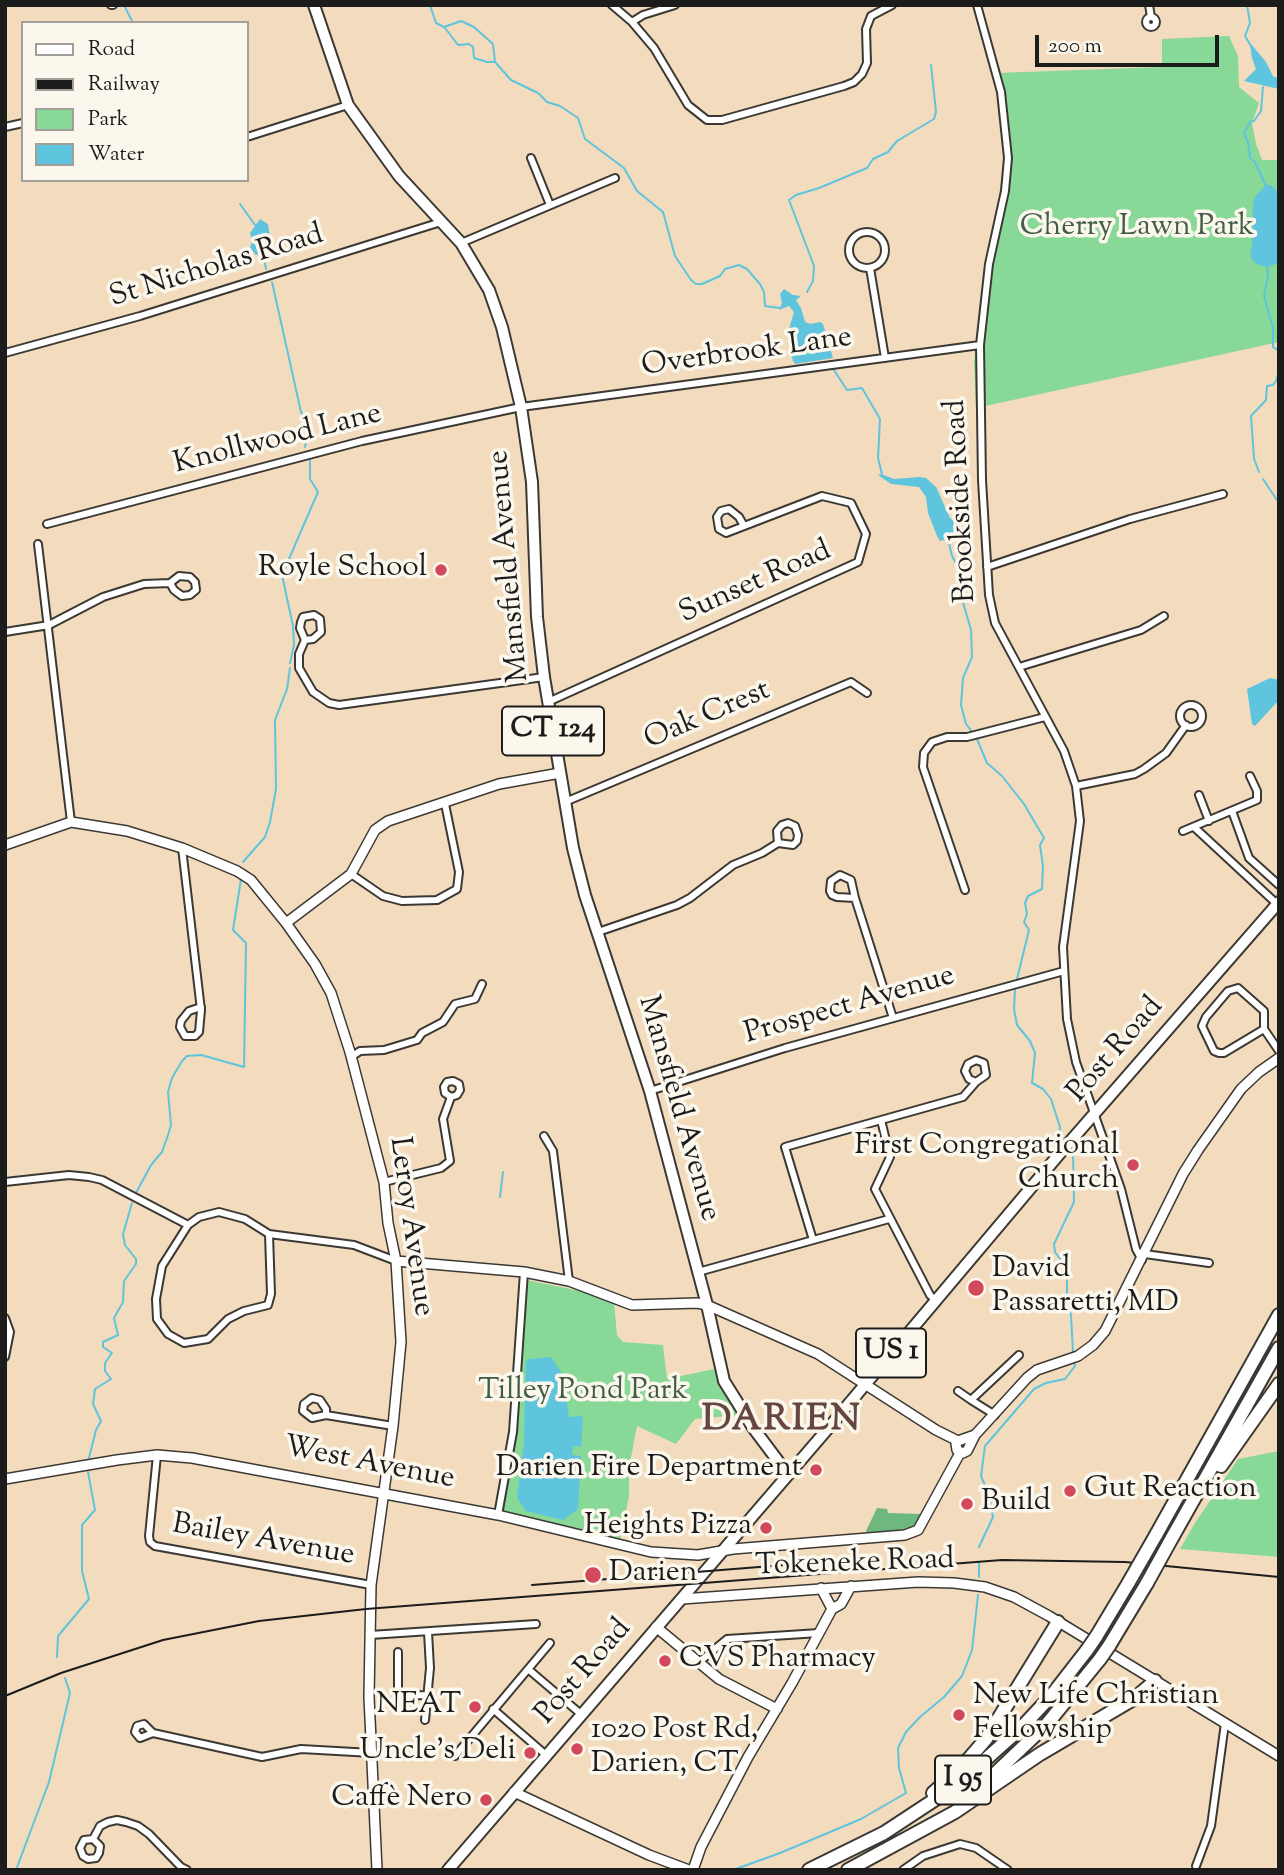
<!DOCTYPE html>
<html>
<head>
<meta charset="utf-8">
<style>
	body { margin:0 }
	#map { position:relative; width:1284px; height:1875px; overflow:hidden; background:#f3dcbd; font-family:"Sorts Mill Goudy",serif }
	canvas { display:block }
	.frame { position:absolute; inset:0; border:7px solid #1c1c1c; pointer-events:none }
	.legend { position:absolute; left:21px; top:21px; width:228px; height:161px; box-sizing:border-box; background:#fbf7ec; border:2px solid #a29f99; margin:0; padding:9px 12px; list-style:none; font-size:21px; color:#1c1c1c }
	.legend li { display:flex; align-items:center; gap:14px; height:35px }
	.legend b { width:35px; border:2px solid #a29f99 }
	.scale { position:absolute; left:1035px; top:35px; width:184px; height:32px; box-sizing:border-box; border:4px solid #1c1c1c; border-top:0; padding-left:9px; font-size:21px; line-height:24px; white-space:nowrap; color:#1c1c1c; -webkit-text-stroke:5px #fbf7ec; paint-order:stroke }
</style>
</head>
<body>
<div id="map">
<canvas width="1284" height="1875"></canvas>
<div class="frame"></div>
<ul class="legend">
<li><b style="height:9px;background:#fff"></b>Road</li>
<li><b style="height:9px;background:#1c1c1c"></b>Railway</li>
<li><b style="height:19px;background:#88d897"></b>Park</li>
<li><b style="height:19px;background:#5fc4dd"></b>Water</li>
</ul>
<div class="scale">200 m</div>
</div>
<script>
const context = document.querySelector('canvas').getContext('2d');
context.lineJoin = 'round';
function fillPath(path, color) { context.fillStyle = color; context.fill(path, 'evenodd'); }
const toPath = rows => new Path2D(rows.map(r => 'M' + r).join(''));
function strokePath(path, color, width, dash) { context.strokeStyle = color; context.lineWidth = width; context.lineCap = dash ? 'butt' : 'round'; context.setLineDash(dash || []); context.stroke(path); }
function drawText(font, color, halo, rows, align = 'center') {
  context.font = font + ' "Sorts Mill Goudy",serif'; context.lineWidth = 7; context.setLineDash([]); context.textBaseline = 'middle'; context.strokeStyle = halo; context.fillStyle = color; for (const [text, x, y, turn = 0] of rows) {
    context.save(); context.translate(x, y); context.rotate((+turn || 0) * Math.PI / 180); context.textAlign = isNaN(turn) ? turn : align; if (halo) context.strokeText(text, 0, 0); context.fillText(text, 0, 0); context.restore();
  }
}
fillPath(toPath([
	[1229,36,1238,56,1239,87,1259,103,1252,123,1256,144,1262,160,1279,160,1279,342,976,408,974,362,1007,144,996,73,1162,67,1162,39],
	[526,1280,595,1294,614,1303,617,1335,623,1342,663,1345,667,1379,714,1369,718,1384,739,1415,695,1419,676,1444,637,1426,629,1468,629,1496,620,1541,502,1513,514,1440],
	[1279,1451,1279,1557,1180,1549,1195,1523,1238,1459]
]), '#88d897');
fillPath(toPath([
	[877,1508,887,1509,888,1513,922,1514,912,1528,868,1534,866,1531]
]), '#6eb880');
fillPath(toPath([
	[1251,44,1266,62,1273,76,1279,79,1279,89,1244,81,1256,69,1252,58,1250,45],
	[1266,185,1271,185,1279,193,1279,263,1267,267,1257,264,1252,260,1250,254,1252,246,1253,204,1255,197],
	[260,219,268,224,271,244,266,251,256,255,250,248,252,240,250,233],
	[784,289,793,295,801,296,796,300,801,308,805,322,811,324,820,322,823,324,833,358,795,364,793,361,788,343,789,329,794,312,789,306,779,310,782,303,780,294],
	[881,474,894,479,919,477,926,478,936,487,950,518,959,525,954,537,940,541,937,536,928,513,926,497,919,487,891,484,878,475],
	[1270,678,1279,680,1279,700,1255,726,1252,724,1247,689],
	[551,1357,563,1375,569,1417,581,1416,583,1418,581,1447,573,1446,572,1455,581,1456,578,1509,563,1520,526,1511,517,1498,524,1443,526,1362,529,1359]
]), '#5fc4dd');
strokePath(toPath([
	[430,5,436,23,444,27,461,21,474,27,493,44,495,62,511,80,538,93,547,102,560,106,578,118,585,139,624,168,637,191,663,212,675,256,691,280,696,284,702,284,720,276,725,269,739,265,747,269,760,284,764,292,765,306,780,308],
	[1247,5,1250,23,1245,36,1251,46],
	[125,7,133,23],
	[445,28,458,45,469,44,473,47,474,58,487,62,495,62],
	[1263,87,1261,111,1254,121,1250,122,1244,133,1248,142,1250,158,1255,162,1266,186],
	[240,204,255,225],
	[263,253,266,269],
	[1267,265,1268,276,1264,296,1273,328,1273,347,1279,351],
	[272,282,301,412,309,425,305,447],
	[807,292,813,281,814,266,789,200,796,195,819,188,867,168,873,159,888,152,897,141,934,119,936,112,931,65],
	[832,367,847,390,862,388,880,419,878,458,882,474],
	[1259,472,1254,459,1251,416,1266,400,1267,386,1273,385,1276,381,1279,372],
	[1263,479,1279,503],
	[948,539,952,556,962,574,962,599,971,630,972,657,963,678,961,705,966,724,974,734],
	[290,663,294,645,293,626,282,575,318,492,310,479,310,458],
	[977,739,987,763,1002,776,1024,804,1044,838,1040,845,1043,866,1042,889,1028,896,1025,903,1027,914,1024,922,1029,930,1016,983],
	[243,862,265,837,270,822,276,789,275,720,287,689,290,668],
	[1015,988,1014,1009,1017,1025,1030,1041,1035,1053,1032,1083,1043,1089,1051,1099,1060,1127,1059,1138,1063,1142],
	[1069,1149,1073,1153,1074,1202,1054,1244,1055,1252,1067,1268,1067,1301,1071,1315,1073,1353],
	[136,1193,151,1165,162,1152,168,1135,171,1125,168,1092,172,1078,182,1061,187,1056,201,1055,244,1067,246,943,233,930,241,879],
	[500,1197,503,1172],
	[89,1458,96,1430,101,1421,93,1404,95,1389,111,1379,105,1371,105,1363,112,1353,103,1347,103,1342,118,1335,114,1318,123,1302,124,1281,136,1264,136,1259,125,1245,123,1234,132,1203],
	[979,1547,993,1517,989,1495,981,1476,985,1446,1034,1389,1046,1383,1065,1379,1075,1366,1074,1362],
	[979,1577,979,1563],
	[57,1657,58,1636,89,1599,82,1571,82,1525,95,1510,88,1472],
	[16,1870,49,1782,70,1693,65,1678],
	[733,1870,780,1853,861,1819,906,1793,899,1768,898,1748,906,1732,920,1717,944,1697,962,1676,972,1650,978,1595]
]), '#5fc4dd', 2);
const street = toPath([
	[111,5,113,5],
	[612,5,632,22,654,48,688,105,707,120,722,120,844,86,854,82,862,74,867,63,866,29,871,16,892,5],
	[977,5,1001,92,1008,158,1005,191,989,264,980,345,982,480,989,595,995,623,1064,751,1076,786,1080,821,1063,947,1067,1019,1076,1062,1121,1189,1136,1249,1142,1260],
	[1149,5,1151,17],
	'1146 22a5 5 0 1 1 10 0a5 5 0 1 1-10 0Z',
	[632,22,643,15,675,5],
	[5,127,23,123],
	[247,137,348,105],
	[531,158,550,205],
	'849 250a18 18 0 1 1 36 0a18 18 0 1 1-36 0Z',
	[461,243,615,178],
	[870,268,885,358],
	[5,353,140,316,441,222],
	[47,524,362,441,521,407,980,345],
	[38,544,71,822],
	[987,567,1130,519,1223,494],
	[5,632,49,625,103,597,144,584,170,583,179,576,190,577,195,582,196,590,190,595,182,596,174,590,170,583],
	[305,640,313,639,321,632,320,619,314,615,303,617,301,622,300,628,305,640,299,654,299,668,313,692,329,703,339,705,544,677],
	[1019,667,1141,630,1164,616],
	[548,702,858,562,866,534,851,503,822,496,726,533,719,529,717,517,721,511,729,509,739,517,744,526],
	'1180 716a11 11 0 1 1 22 0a11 11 0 1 1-22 0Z',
	[1076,786,1135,774,1144,769,1166,753,1186,725],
	[1199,795,1209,821],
	[565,802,851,682,867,693],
	[1232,811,1249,858,1279,885],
	[1194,827,1277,904],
	[1183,831,1257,800,1257,791,1250,776],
	[182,848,201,1010,199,1032,195,1036,185,1036,180,1027,181,1021,189,1011,201,1007],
	[351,874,383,896,402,901,437,900,457,889,459,872,445,804],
	[965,890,923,767,924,753,932,742,947,737,967,737,1045,717],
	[855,898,851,880,840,875,831,881,830,891,832,895,837,897,855,898,893,1018],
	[598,932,677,905,690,898,733,865,762,853,778,843,793,845,797,841,798,835,795,826,788,823,782,825,777,831,778,843],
	[1264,1029,1224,1053,1219,1053,1214,1051,1202,1026,1206,1017,1228,991,1238,988,1264,1011,1264,1029,1279,1051],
	[351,1057,360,1051,384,1050,417,1040,422,1033,443,1022,455,1004,475,999,482,984],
	[650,1091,785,1048,1064,971],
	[881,1120,890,1157,875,1189,930,1295,935,1300],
	[544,1136,553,1151,569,1281],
	[5,1182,69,1175,89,1177,102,1180,188,1225],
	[384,1182,441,1168,450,1161,443,1119,451,1097,457,1095,460,1090,459,1084,453,1081,447,1082,444,1087,445,1093,451,1097],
	[269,1234,271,1294,268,1305,244,1311,228,1319,208,1339,184,1343,168,1334,157,1319,156,1299,162,1266,188,1225,199,1217,219,1212,245,1219,269,1234,354,1245,396,1261],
	[813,1240,785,1147,963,1097,976,1082,986,1075,984,1063,976,1060,968,1064,965,1071,969,1079,976,1082],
	[1145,1254,1209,1263],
	[698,1272,889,1219],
	[5,1318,10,1332,5,1357],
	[958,1391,971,1400,1019,1355],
	[971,1400,995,1415],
	[326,1415,326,1409,320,1400,312,1398,304,1404,303,1411,312,1418,326,1415,393,1426],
	[157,1455,149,1536,150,1542,155,1546,371,1585],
	[498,1515,513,1432,524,1272],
	[370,1635,536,1624],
	[398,1652,398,1696,426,1695],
	[698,1663,727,1639,819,1633],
	[528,1669,582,1715],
	[493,1709,546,1755],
	[425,1720,430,1668,428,1632],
	[153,1733,144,1724,137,1726,135,1732,140,1738,153,1733,262,1757,301,1749,372,1753],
	[455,1756,550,1643],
	[93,1839,100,1846,99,1853,96,1858,88,1859,83,1856,80,1848,84,1840,93,1839,100,1826,108,1822,117,1820,126,1822,138,1826,149,1834,181,1867,187,1870],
	[1196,1866,1211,1826,1225,1723],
	[903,1870,923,1856,960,1844,976,1848,1008,1870]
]);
const secondary = toPath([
	[5,845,71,822,127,831,182,848,237,871,251,880,286,923,315,964,331,993,350,1052,384,1182,388,1223,396,1261,401,1342,393,1426,371,1585,369,1697,377,1870],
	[286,923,351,874,375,830,388,821,499,784,560,773],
	[396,1261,524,1272,569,1281,632,1305,697,1303,707,1305,818,1354,936,1430,958,1441],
	[975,1435,958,1441,956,1444,957,1450,963,1453,967,1451,975,1435,1027,1378,1037,1370,1078,1356,1093,1345,1105,1331,1183,1174,1198,1150,1241,1089,1259,1072,1279,1058],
	[5,1479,117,1460,157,1455,192,1458,498,1515,651,1552,698,1555,733,1549,905,1535,918,1530,960,1453],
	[821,1588,832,1609],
	[682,1599,918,1582,954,1583,985,1587,1014,1597,1049,1616,1279,1756],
	[656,1627,719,1679,777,1709],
	[514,1792,649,1855,689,1870],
	[693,1870,701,1847,748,1757,792,1683,832,1609,841,1604,851,1586]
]);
const primary = toPath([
	[314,5,348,105,399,176,461,243,489,290,502,327,521,407,532,482,537,617,544,677,573,848,585,895,650,1091,707,1305,724,1381,754,1429,787,1473],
	[448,1870,831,1425,1061,1152,1279,902]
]);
const highway = toPath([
	[1221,1466,1279,1384],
	[1156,1535,1279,1315],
	[1173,1536,1279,1348],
	[1096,1637,1129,1582],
	[1109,1646,1147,1583],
	[985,1783,1047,1724,1100,1659],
	[933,1793,960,1769,986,1739,1058,1622],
	[809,1870,884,1833,957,1785,1022,1727,1052,1695,1087,1650],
	[848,1870,955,1812,1040,1754,1135,1698,1155,1681]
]);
strokePath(street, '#3c3934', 10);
strokePath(secondary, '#3c3934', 12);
strokePath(primary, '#3c3934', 14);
strokePath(highway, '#3c3934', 16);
strokePath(street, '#fff', 6);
strokePath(secondary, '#fff', 9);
strokePath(primary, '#fff', 10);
strokePath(highway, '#fff', 12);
strokePath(toPath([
	[532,1585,797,1564],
	[5,1696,61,1673,163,1640,259,1621,366,1609,1002,1560,1125,1562,1279,1577]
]), '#1c1c1c', 2);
const highwayBridge = toPath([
	[1129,1582,1156,1535],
	[1147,1583,1173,1536],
	[1087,1650,1096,1637],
	[1100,1659,1109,1646]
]);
strokePath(highwayBridge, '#3c3934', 16, []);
strokePath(highwayBridge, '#fff', 12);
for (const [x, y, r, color] of [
	[441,570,7,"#d1495b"],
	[1133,1165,7,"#d1495b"],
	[976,1288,9,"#d1495b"],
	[816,1470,7,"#d1495b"],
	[1070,1491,7,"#d1495b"],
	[967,1504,7,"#d1495b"],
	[766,1528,7,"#d1495b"],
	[593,1575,9,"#d1495b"],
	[665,1661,7,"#d1495b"],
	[475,1707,7,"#d1495b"],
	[959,1715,7,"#d1495b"],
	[577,1749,7,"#d1495b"],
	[530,1753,7,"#d1495b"],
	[486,1800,7,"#d1495b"]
]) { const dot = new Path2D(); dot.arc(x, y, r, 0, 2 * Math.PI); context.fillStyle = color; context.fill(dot); strokePath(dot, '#fbf7ec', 2.5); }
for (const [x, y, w] of [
	[553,731,102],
	[891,1353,70],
	[963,1780,56]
]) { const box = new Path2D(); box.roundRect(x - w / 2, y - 24.5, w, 49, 5); context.fillStyle = '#fbf7ec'; context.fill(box); strokePath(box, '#1c1c1c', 2); }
drawText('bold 28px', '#1c1c1c', null, [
	["CT 124",553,731],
	["US 1",891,1353],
	["I 95",963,1780]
]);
drawText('30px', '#425e47', '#fbf7ec', [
	["Cherry Lawn Park",1137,229],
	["Tilley Pond Park",583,1393]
]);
drawText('30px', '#1c1c1c', '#fbf7ec', [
	["St Nicholas Road",217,268,-17],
	["Overbrook Lane",747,354,-8],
	["Knollwood Lane",278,441,-14],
	["Brookside Road",963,501,-93],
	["Mansfield Avenue",511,566,-95],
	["Sunset Road",756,584,-24],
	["Oak Crest",708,717,-23],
	["Prospect Avenue",850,1007,-16],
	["Post Road",1117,1051,-49],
	["Mansfield Avenue",677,1109,74],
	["Leroy Avenue",409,1227,82],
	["West Avenue",369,1465,11],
	["Bailey Avenue",263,1542,10],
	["Tokeneke Road",855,1565,-2],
	["Post Road",585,1673,-49]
]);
drawText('30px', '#1c1c1c', '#fbf7ec', [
	["Royle School",427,570],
	["First Congregational",1119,1148],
	["Church",1119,1182],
	["David",992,1271,"left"],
	["Passaretti, MD",992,1305,"left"],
	["Darien Fire Department",802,1470],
	["Gut Reaction",1084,1491,"left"],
	["Build",981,1504,"left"],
	["Heights Pizza",752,1528],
	["Darien",609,1575,"left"],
	["CVS Pharmacy",679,1661,"left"],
	["New Life Christian",973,1698,"left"],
	["Fellowship",973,1732,"left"],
	["NEAT",461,1707],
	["1020 Post Rd,",591,1732,"left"],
	["Darien, CT",591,1766,"left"],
	["Uncle’s Deli",516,1753],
	["Caffè Nero",472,1800]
], 'right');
context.letterSpacing = '2px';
drawText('bold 37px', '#654640', '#fbf7ec', [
	["DARIEN",782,1423]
]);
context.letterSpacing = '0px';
</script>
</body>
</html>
